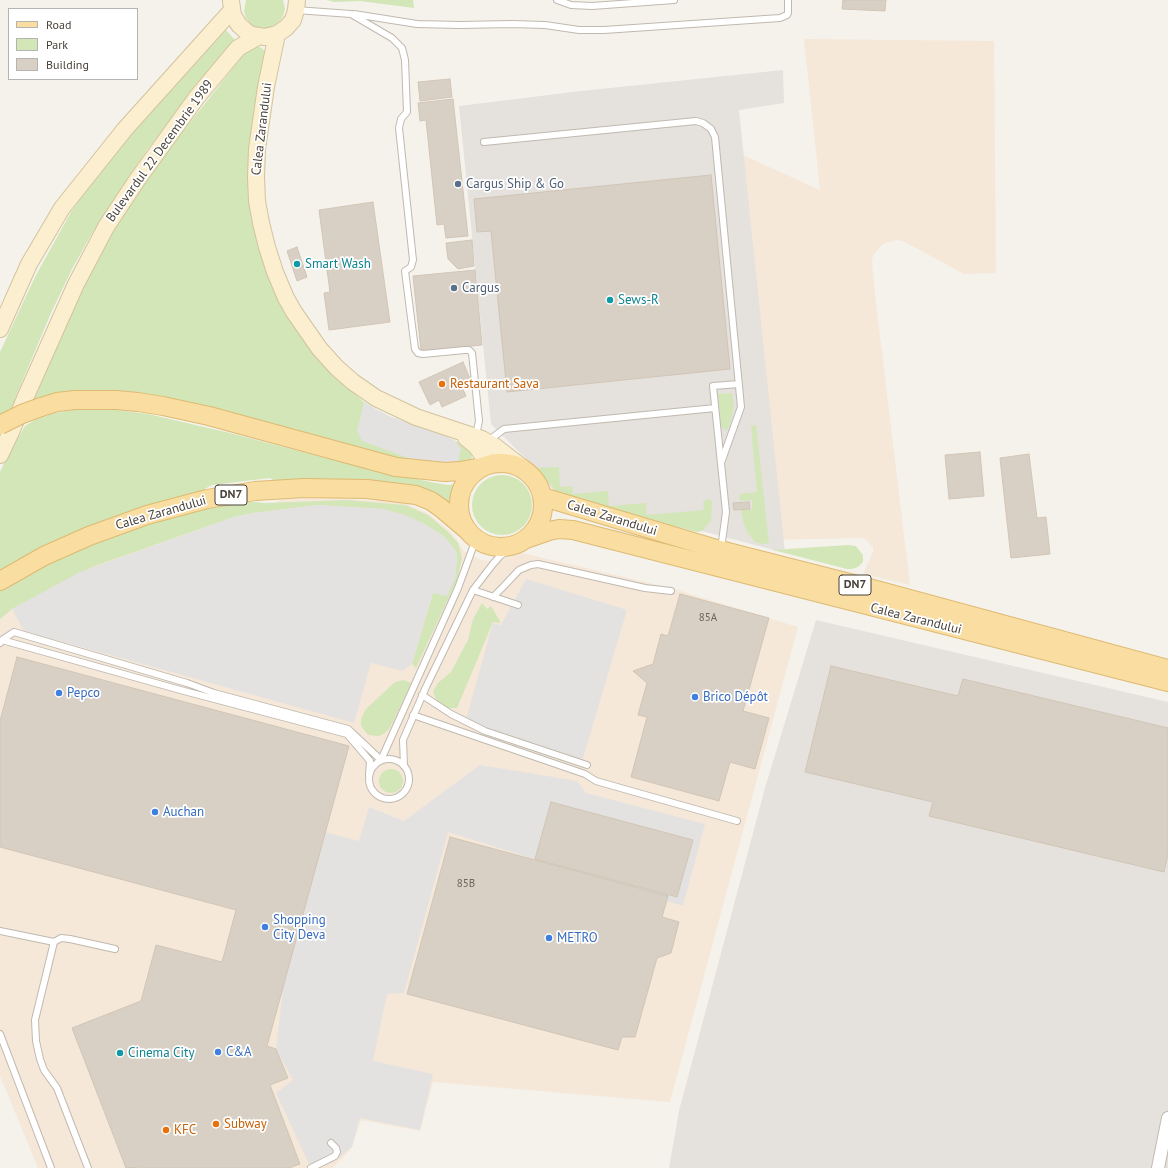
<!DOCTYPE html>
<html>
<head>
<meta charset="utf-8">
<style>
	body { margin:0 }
	#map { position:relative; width:1168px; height:1168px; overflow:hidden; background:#f5f2ec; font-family:"PT Sans",sans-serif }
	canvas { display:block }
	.legend { position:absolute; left:8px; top:8px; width:130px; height:72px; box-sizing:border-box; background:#fff; border:1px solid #b6b4b0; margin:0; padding:5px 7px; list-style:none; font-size:12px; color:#49433a }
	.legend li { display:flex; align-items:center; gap:8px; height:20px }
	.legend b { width:20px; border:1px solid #b6b4b0 }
</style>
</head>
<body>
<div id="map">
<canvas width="1168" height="1168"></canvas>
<ul class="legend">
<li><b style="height:5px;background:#f9dda1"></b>Road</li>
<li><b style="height:11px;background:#d3e6b8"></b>Park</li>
<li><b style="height:11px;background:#d9d0c5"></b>Building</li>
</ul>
</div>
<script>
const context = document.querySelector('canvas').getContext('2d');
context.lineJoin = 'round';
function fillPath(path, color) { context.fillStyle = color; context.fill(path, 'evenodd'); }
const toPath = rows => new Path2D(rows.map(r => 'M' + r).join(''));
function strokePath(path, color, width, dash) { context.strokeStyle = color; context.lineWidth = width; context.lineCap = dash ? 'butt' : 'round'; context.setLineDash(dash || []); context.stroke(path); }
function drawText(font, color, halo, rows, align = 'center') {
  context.font = font + ' "PT Sans",sans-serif'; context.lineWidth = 3.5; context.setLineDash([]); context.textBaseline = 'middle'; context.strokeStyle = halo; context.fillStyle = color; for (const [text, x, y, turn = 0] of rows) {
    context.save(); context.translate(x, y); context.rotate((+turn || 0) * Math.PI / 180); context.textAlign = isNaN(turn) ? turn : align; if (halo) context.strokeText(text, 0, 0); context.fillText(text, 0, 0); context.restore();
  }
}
fillPath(toPath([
	[804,39,994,41,996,273,964,274,903,241,896,240,883,244,873,255,872,261,875,294,910,585,863,574,873,552,873,547,865,539,859,538,775,540,736,152,820,190],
	[334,498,383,501,405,503,429,514,451,532,457,540,464,551,481,560,498,562,518,552,671,588,798,627,670,1102,433,1082,420,1131,361,1120,351,1149,333,1168,38,1168,0,1076,0,605,176,531,253,514,283,499]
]), '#f5e8d9');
fillPath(toPath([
	[783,70,784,103,739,110,785,553,555,492,536,469,491,424,459,106,581,91],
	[816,620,1168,702,1168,1168,669,1168,679,1111,765,788]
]), '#e5e1dd');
fillPath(toPath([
	[246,0,283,0,285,9,283,16,279,22,269,28,261,29,252,25,246,18,244,11],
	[327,0,413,0,414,8,360,1,334,2],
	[226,30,235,40,147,150,91,235,72,269,51,313,16,396,10,416,0,421,0,352,35,277,71,212,93,181,123,144],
	[251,47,260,47,265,51,268,57,250,190,312,351,330,373,364,402,377,410,391,417,447,437,466,446,472,455,471,462,444,470,190,409,30,404,69,316,87,280,105,246,129,205,164,155,245,53],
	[732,393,734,407,729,427,727,430,723,429,721,425,718,394],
	[82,408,109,409,148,414,230,433,325,458,430,482,448,485,456,484,450,497,448,510,441,501,278,483,270,478,212,485,190,497,0,577,0,472,5,461,25,426,35,420,51,414],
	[756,425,769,544,756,543,748,533,744,525,741,510,752,510,752,500,740,501,739,494,757,492,751,426],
	[559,467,560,487,572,486,573,494,608,491,609,506,646,503,647,515,704,510,703,503,705,500,709,499,712,502,711,521,702,531,697,532,565,498,561,496,556,491,536,468],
	'472 505a30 30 0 1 1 60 0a30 30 0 1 1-60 0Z',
	[224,499,265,503,347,500,405,505,428,515,447,531,458,543,462,558,457,580,416,668,412,664,433,593,455,579,457,558,456,551,383,509,318,505,254,513,234,517,95,566,12,609,0,619,0,583,72,546],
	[848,545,856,546,863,555,863,562,858,567,852,569,847,569,773,550],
	[482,603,487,609,491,606,501,623,493,622,457,708,445,708,438,705,433,691,438,683,451,672,468,640,473,619],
	[404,680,411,683,393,722,389,729,385,733,379,736,368,735,361,726,361,719,366,709,395,682],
	'379 781a12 12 0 1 1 24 0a12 12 0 1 1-24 0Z'
]), '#d3e6b8');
fillPath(toPath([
	[364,402,377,410,391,417,447,437,455,441,461,449,458,461,446,466,414,460,362,441,357,431],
	[318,505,383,509,405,515,425,524,445,537,456,551,457,558,455,579,447,596,433,593,412,664,402,671,371,663,354,723,24,631,12,609,80,572,234,517,254,513],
	[526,579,627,610,581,765,465,723,493,623,501,625],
	[480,765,577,781,586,793,705,824,683,906,448,832,404,993,387,994,373,1061,433,1074,420,1130,360,1118,352,1147,332,1163,309,1164,276,1093,293,1080,276,1049,283,988,325,832,359,841,369,807,404,821]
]), '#e4e2e0');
const building = toPath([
	[843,0,886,0,885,11,842,9,843,0],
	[450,79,452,97,420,101,418,82,450,79],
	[453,99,468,236,446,238,444,224,437,225,426,120,420,121,418,103,453,99],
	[711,175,730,369,507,392,491,231,477,232,474,199,711,175],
	[373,202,390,322,329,330,324,293,330,292,319,210,373,202],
	[472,240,474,266,458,269,448,259,446,243,472,240],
	[297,247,307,277,297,281,287,251,297,247],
	[475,270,482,345,421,351,413,276,475,270],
	[463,362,471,381,461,385,466,396,442,407,439,400,430,405,419,382,463,362],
	[980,452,984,496,949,499,945,455,980,452],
	[1029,454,1037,518,1046,517,1050,554,1011,558,1000,458,1029,454],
	[749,502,750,509,734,510,733,503,749,502],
	[680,594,769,618,743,711,769,718,755,769,730,762,719,801,631,777,647,717,638,715,647,683,633,671,653,664,661,634,668,636,680,594],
	[17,657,349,746,267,1046,276,1049,288,1078,270,1085,300,1164,289,1168,144,1168,143,1167,126,1168,72,1028,141,1001,156,945,222,962,236,910,0,847,0,721,17,657],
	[831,666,958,696,963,679,1168,728,1168,854,1164,872,929,816,933,802,805,772,831,666],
	[551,802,693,840,677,897,535,859,551,802],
	[450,837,668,896,662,917,679,922,671,953,657,958,635,1037,622,1037,618,1050,407,994,450,837]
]);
fillPath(building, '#d9d0c5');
strokePath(building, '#d1c5b5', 1);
const service = toPath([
	[557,0,571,5,592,6,674,0],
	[296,10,351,14,392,38,402,48,405,60,407,112,401,119,399,128,413,260,411,267,405,271,415,349,418,353,423,354,465,350,469,350,472,353,479,421,476,435],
	[354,14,417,24,460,25,512,24,545,25,579,30,604,30,780,18,787,15,788,13,788,0],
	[484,142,696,121,703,123,711,129,715,137,741,407,721,463],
	[488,441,504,429,715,408],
	[721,549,726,512,713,386,739,384],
	[473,590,518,605],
	[493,597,504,586,519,570,531,565,538,564,645,588,671,591],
	[2,640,184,691,347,734,370,761,369,775],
	[0,643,2,640,14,632,187,683,214,693,348,729,381,760,458,588,476,539],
	[422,695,451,714,485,731,587,765],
	[413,715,585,774,596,781,737,821],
	'369 779a20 20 0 1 1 40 0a20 20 0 1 1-40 0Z',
	[404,766,403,740,426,687,473,590,493,564,500,556,515,545],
	[0,931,54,942,61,938,70,939,115,949],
	[54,942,35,1020,36,1041,40,1059,44,1070,57,1088,88,1168],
	[0,1034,51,1168],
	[311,1168,335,1156,337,1152,336,1148,331,1143]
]);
const minor = toPath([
	[1158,1168,1168,1118]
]);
const secondary = toPath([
	[231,1,233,15,239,25,247,32,252,35,265,37,277,34,286,28,293,20,296,10,297,0],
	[277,34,266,87,257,149,256,177,257,201,261,223,267,247,275,272,286,298,294,312,319,348,336,367,353,382,376,398,416,417,482,439,496,447,523,468],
	[0,329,29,264,62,208,125,129,232,10],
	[466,438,476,446,489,464],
	[0,455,11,432,26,396,76,284,106,227,137,180,197,97,238,48,259,36]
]);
const primary = toPath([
	[41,407,57,402,75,400,116,400,138,402,163,406,209,416,396,467,445,472,460,471,482,467],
	'459 505a42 42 0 1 1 84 0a42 42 0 1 1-84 0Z',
	[543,497,720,550,869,588,1168,669],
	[526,539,549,531,559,529,573,530,1168,682],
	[0,581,44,556,89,536,147,515,207,499,255,491,304,488,367,489,416,495,431,501,441,508,467,530]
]);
strokePath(service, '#c0b9af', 8);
strokePath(minor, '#c0b9af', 14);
strokePath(secondary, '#d2c39e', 18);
strokePath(primary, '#deba71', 20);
strokePath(service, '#fff', 6);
strokePath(minor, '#fff', 12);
strokePath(secondary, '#fcefcf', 16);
strokePath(primary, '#f9dda1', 18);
const primaryBridge = toPath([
	[0,425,22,414,41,407]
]);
strokePath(primaryBridge, '#deba71', 20, []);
strokePath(primaryBridge, '#f9dda1', 18);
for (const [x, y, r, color] of [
	[458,184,4,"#5c6f8a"],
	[297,264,4,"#0f9aa8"],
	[454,288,4,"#5c6f8a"],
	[610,300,4,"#0f9aa8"],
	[442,384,4,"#e8710a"],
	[59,693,4,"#3f7fe0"],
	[695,697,4,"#3f7fe0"],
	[155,812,4,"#3f7fe0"],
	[265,927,4,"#3f7fe0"],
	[549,938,4,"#3f7fe0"],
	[218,1052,4,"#3f7fe0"],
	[120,1053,4,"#0f9aa8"],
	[216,1124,4,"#e8710a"],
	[166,1130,4,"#e8710a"]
]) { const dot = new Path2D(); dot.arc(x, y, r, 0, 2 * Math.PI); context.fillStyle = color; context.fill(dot); strokePath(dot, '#fff', 1.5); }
drawText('11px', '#6d665d', null, [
	["85A",708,618],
	["85B",466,884]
]);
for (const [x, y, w] of [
	[231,495,32],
	[855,585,32]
]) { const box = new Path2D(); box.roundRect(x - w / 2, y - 10, w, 20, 3); context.fillStyle = '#fff'; context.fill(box); strokePath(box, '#49433a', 1); }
drawText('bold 12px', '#49433a', null, [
	["DN7",231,495],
	["DN7",855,585]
]);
drawText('13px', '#49433a', '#fff', [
	["Calea Zarandului",262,129,-83],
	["Bulevardul 22 Decembrie 1989",160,151,-54],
	["Calea Zarandului",161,513,-16],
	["Calea Zarandului",612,518,17],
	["Calea Zarandului",916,619,14]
]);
drawText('13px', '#4e5e75', '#fff', [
	["Cargus Ship & Go",466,184],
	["Cargus",462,288]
], 'left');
drawText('13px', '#0d838f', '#fff', [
	["Smart Wash",305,264],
	["Sews-R",618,300],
	["Cinema City",128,1053]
], 'left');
drawText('13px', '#c56008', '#fff', [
	["Restaurant Sava",450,384],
	["Subway",224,1124],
	["KFC",174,1130]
], 'left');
drawText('13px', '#366cbe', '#fff', [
	["Pepco",67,693],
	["Brico Dépôt",703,697],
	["Auchan",163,812],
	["Shopping",273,920],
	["City Deva",273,935],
	["METRO",557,938],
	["C&A",226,1052]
], 'left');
</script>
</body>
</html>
